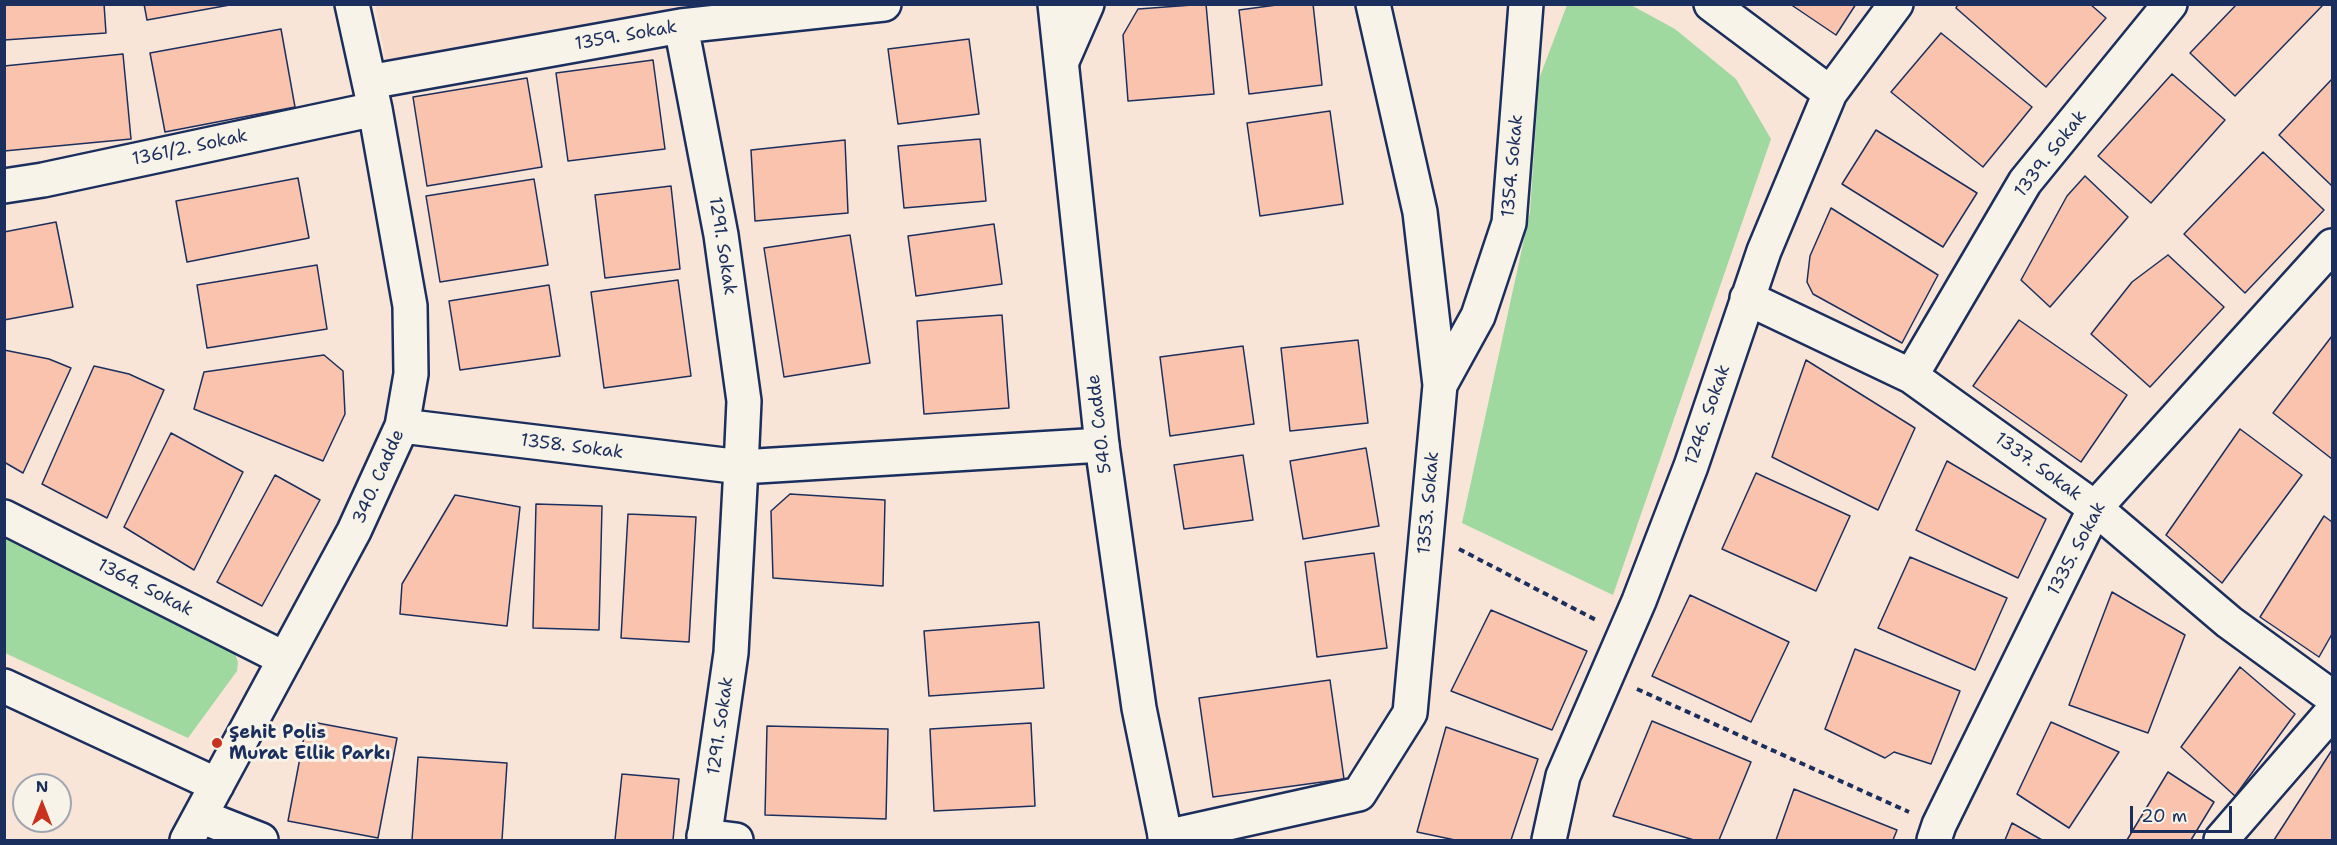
<!DOCTYPE html>
<html>
<head>
<meta charset="utf-8">
<style>
	body { margin:0 }
	#map { position:relative; width:2337px; height:845px; overflow:hidden; background:#f8e5d7; font-family:"Shantell Sans",sans-serif }
	canvas { display:block }
	.frame { position:absolute; inset:0; border:6px solid #1b2f5e; pointer-events:none }
	.north { position:absolute; left:12px; top:773px; width:60px; height:60px; box-sizing:border-box; background:#f7f3e8; border:2px solid #9fa5b1; border-radius:50%; rotate:0deg; font-size:16px; font-weight:700; line-height:24px; text-align:center; color:#1b2f5e }
	.north::after { content:''; display:block; margin:auto; width:21px; height:27px; background:#c8321e; clip-path:polygon(50% 0,100% 100%,50% 72%,0 100%) }
	.scale { position:absolute; left:2130px; top:806px; width:102px; height:27px; box-sizing:border-box; border:3px solid #1b2f5e; border-top:0; padding-left:8px; font-size:18px; line-height:21px; white-space:nowrap; color:#1b2f5e; -webkit-text-stroke:4px #f7f3e8; paint-order:stroke }
</style>
</head>
<body>
<div id="map">
<canvas width="2337" height="845"></canvas>
<div class="frame"></div>
<div class="north">N</div>
<div class="scale">20 m</div>
</div>
<script>
const context = document.querySelector('canvas').getContext('2d');
context.lineJoin = 'round';
function fillPath(path, color) { context.fillStyle = color; context.fill(path, 'evenodd'); }
const toPath = rows => new Path2D(rows.map(r => 'M' + r).join(''));
function strokePath(path, color, width, dash) { context.strokeStyle = color; context.lineWidth = width; context.lineCap = dash ? 'butt' : 'round'; context.setLineDash(dash || []); context.stroke(path); }
function drawText(font, color, halo, rows, align = 'center') {
  context.font = font + ' "Shantell Sans",sans-serif'; context.lineWidth = 6; context.setLineDash([]); context.textBaseline = 'middle'; context.strokeStyle = halo; context.fillStyle = color; for (const [text, x, y, turn = 0] of rows) {
    context.save(); context.translate(x, y); context.rotate((+turn || 0) * Math.PI / 180); context.textAlign = isNaN(turn) ? turn : align; if (halo) context.strokeText(text, 0, 0); context.fillText(text, 0, 0); context.restore();
  }
}
fillPath(toPath([
	[375,4,826,5,386,61]
]), '#f9dbcb');
fillPath(toPath([
	[1567,5,1631,5,1675,29,1736,79,1771,139,1613,595,1462,523,1530,212,1539,79],
	[5,530,234,651,238,662,237,671,188,738,5,653]
]), '#9fd99f');
const building = toPath([
	[4,4,104,4,106,33,4,40,4,4],
	[144,4,235,4,147,20,144,4],
	[1206,4,1214,94,1128,101,1123,35,1138,9,1206,4],
	[1284,4,1313,4,1322,85,1249,94,1239,10,1284,4],
	[1790,4,1856,4,1836,35,1790,4],
	[1958,4,2090,4,2106,18,2046,87,1956,8,1958,4],
	[2237,4,2323,5,2235,96,2190,53,2237,4],
	[281,29,295,107,165,132,150,53,281,29],
	[1941,33,2032,107,1983,167,1891,92,1941,33],
	[969,39,979,114,898,124,888,49,969,39],
	[123,54,131,139,4,151,4,66,123,54],
	[653,60,665,149,568,161,556,73,653,60],
	[2172,74,2225,120,2151,203,2098,156,2172,74],
	[527,78,542,167,427,186,413,97,527,78],
	[2332,79,2332,186,2279,135,2332,79],
	[1330,111,1343,204,1260,216,1247,123,1330,111],
	[1876,130,1977,193,1943,247,1842,184,1876,130],
	[980,139,986,201,904,208,898,146,980,139],
	[845,140,848,213,755,221,751,150,845,140],
	[2263,152,2324,210,2245,293,2184,234,2263,152],
	[2085,176,2128,217,2050,307,2021,280,2067,196,2085,176],
	[298,178,309,238,187,262,176,201,298,178],
	[534,179,548,265,440,282,426,196,534,179],
	[671,186,680,269,605,278,595,195,671,186],
	[1831,208,1938,275,1902,343,1813,294,1807,282,1810,256,1831,208],
	[56,222,73,307,4,320,4,232,56,222],
	[994,224,1002,284,916,296,908,236,994,224],
	[850,235,870,363,784,377,764,248,850,235],
	[2168,255,2224,307,2150,387,2091,334,2132,282,2168,255],
	[317,265,327,329,207,348,197,285,317,265],
	[678,280,691,376,604,388,591,292,678,280],
	[549,285,560,356,460,370,449,301,549,285],
	[1002,315,1009,408,924,414,917,321,1002,315],
	[2019,320,2127,395,2081,462,1973,386,2019,320],
	[2332,336,2332,459,2273,413,2332,336],
	[1358,340,1368,423,1290,431,1281,348,1358,340],
	[1243,346,1254,424,1170,436,1160,357,1243,346],
	[4,350,49,359,71,368,23,473,4,462,4,350],
	[324,355,343,371,345,414,323,461,194,409,204,372,324,355],
	[1806,360,1915,428,1878,510,1772,457,1806,360],
	[94,366,129,374,164,390,107,518,42,484,94,366],
	[2240,429,2302,475,2222,583,2166,535,2240,429],
	[171,433,243,472,194,570,124,527,171,433],
	[1366,448,1379,526,1303,539,1290,461,1366,448],
	[1243,455,1253,520,1184,529,1174,465,1243,455],
	[1947,461,2046,519,2018,578,1916,530,1947,461],
	[1756,473,1850,516,1816,591,1722,549,1756,473],
	[275,475,320,500,262,606,217,582,275,475],
	[790,494,885,500,883,586,773,578,771,511,790,494],
	[455,495,520,507,507,626,400,614,402,584,455,495],
	[536,504,602,506,599,630,533,628,536,504],
	[628,514,696,517,689,642,621,638,628,514],
	[2324,516,2332,522,2332,634,2319,657,2260,617,2324,516],
	[1374,553,1387,648,1317,657,1305,562,1374,553],
	[1910,557,2007,598,1975,670,1878,628,1910,557],
	[2112,592,2185,635,2148,733,2069,705,2112,592],
	[1690,595,1789,642,1751,722,1652,676,1690,595],
	[1491,610,1587,651,1552,730,1451,691,1491,610],
	[1039,622,1044,688,929,696,924,631,1039,622],
	[1855,649,1960,691,1931,764,1894,752,1885,758,1825,729,1855,649],
	[2240,667,2295,714,2235,796,2181,747,2240,667],
	[1330,680,1344,779,1213,797,1199,698,1330,680],
	[307,721,397,738,378,838,288,821,307,721],
	[1652,721,1751,762,1719,840,1694,840,1613,816,1652,721],
	[2051,722,2119,752,2069,828,2017,794,2051,722],
	[1031,723,1035,806,934,811,930,729,1031,723],
	[767,726,888,729,886,819,765,815,767,726],
	[1446,727,1538,759,1511,840,1455,840,1417,832,1446,727],
	[2332,750,2332,840,2274,840,2332,750],
	[418,757,507,763,502,840,412,840,418,757],
	[2168,772,2214,802,2191,840,2127,840,2168,772],
	[622,774,679,779,673,840,615,840,622,774],
	[1794,789,1897,830,1893,840,1776,840,1794,789],
	[2012,823,2042,840,2005,840,2012,823]
]);
fillPath(building, '#fac3ae');
strokePath(building, '#1b2f5e', 1.5);
const minor = toPath([
	[1711,4,1830,93],
	[1062,61,1087,4],
	[369,82,681,26,884,4],
	[4,186,43,180,375,109],
	[1747,298,1911,376,2095,508,2229,622,2332,697],
	[1911,376,2025,182,2170,4],
	[1440,385,1478,316,1509,223,1526,4],
	[402,426,741,467,744,401,721,235,681,26],
	[4,517,285,659],
	[4,686,217,785],
	[200,816,261,840],
	[704,836,736,840],
	[1165,837,1359,794,1410,713,1440,385,1420,212,1373,4],
	[187,840,354,531,402,426,411,374,410,306,375,109,352,4],
	[704,840,731,653,741,467,1102,445],
	[1549,840,1563,776,1639,601,1691,466,1764,251,1830,93,1896,4],
	[1934,840,1939,825,2095,508,2332,246],
	[2221,840,2332,712]
]);
const tertiary = toPath([
	[1055,4,1102,445,1139,708,1166,840]
]);
strokePath(minor, '#1b2f5e', 38);
strokePath(tertiary, '#1b2f5e', 38);
strokePath(toPath([
	[1459,549,1596,620],
	[1637,689,1909,812]
]), '#1b2f5e', 4, [6, 4.5]);
strokePath(minor, '#f7f3e8', 33);
strokePath(tertiary, '#f7f3e8', 33);
for (const [x, y, r, color] of [
	[217,743,6,"#c8321e"]
]) { const dot = new Path2D(); dot.arc(x, y, r, 0, 2 * Math.PI); context.fillStyle = color; context.fill(dot); strokePath(dot, '#f7f3e8', 2); }
drawText('18px', '#1b2f5e', '#f7f3e8', [
	["1359. Sokak",626,36,-10],
	["1361/2. Sokak",190,148,-12],
	["1339. Sokak",2051,154,-52],
	["1354. Sokak",1513,166,-85],
	["1291. Sokak",722,246,81],
	["1246. Sokak",1708,415,-71],
	["540. Cadde",1100,424,-97],
	["1358. Sokak",572,447,7],
	["1337. Sokak",2038,467,36],
	["340. Cadde",379,477,-66],
	["1353. Sokak",1429,503,-85],
	["1335. Sokak",2077,549,-62],
	["1364. Sokak",145,588,27],
	["1291. Sokak",721,726,-82]
]);
drawText('bold 18px', '#1b2f5e', '#f7f3e8', [
	["Şehit Polis",229,733],
	["Murat Ellik Parkı",229,754]
], 'left');
</script>
</body>
</html>
